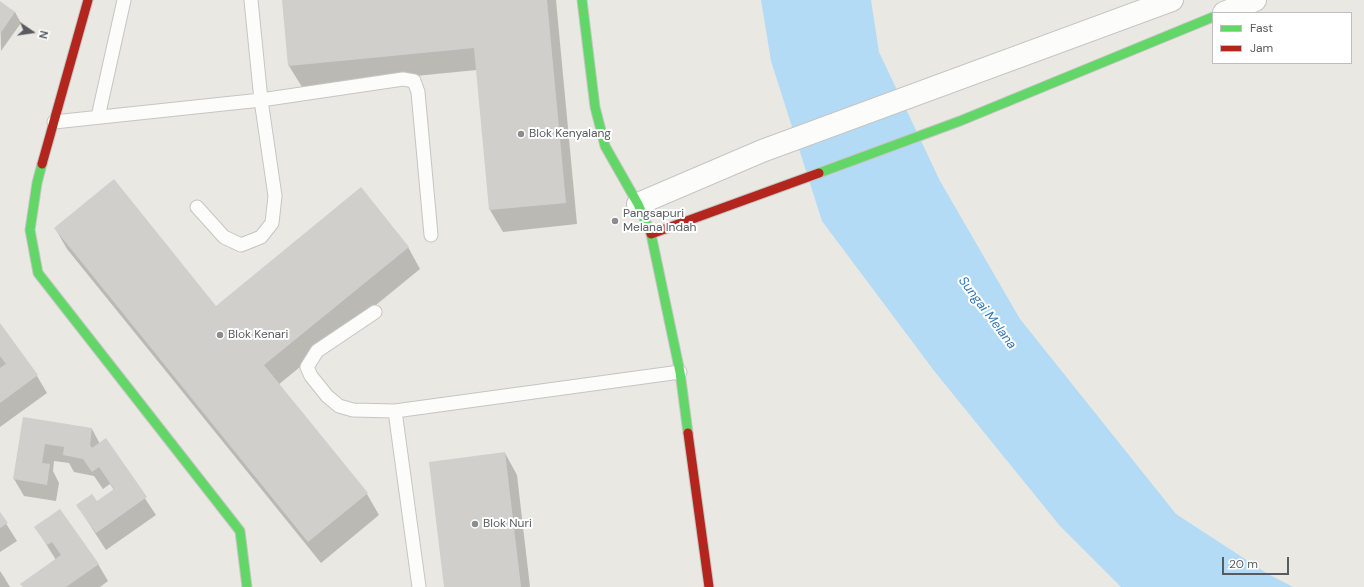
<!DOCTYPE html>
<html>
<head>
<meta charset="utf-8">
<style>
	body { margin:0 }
	#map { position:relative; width:1364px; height:587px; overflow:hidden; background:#e9e8e2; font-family:"DM Sans",sans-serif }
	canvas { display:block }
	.legend { position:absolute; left:1212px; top:12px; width:140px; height:52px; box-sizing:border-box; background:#fff; border:1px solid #bcbec0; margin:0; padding:5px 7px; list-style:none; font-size:12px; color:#585c61 }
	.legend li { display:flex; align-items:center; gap:8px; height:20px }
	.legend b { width:20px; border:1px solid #bcbec0 }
	.north { position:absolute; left:12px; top:12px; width:40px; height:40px; -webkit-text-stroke:3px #fff; paint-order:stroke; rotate:103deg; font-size:11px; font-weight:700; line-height:16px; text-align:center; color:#585c61 }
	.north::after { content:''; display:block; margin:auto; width:14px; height:18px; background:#585c61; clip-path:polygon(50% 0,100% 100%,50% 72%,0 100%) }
	.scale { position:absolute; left:1222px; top:557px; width:67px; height:18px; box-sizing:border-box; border:2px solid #585c61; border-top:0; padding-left:5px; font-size:12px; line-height:14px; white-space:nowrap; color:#585c61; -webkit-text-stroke:3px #fff; paint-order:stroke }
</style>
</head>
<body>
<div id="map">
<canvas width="1364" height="587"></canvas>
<ul class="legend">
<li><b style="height:5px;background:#63d668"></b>Fast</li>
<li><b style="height:5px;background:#b3261e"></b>Jam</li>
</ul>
<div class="north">N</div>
<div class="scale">20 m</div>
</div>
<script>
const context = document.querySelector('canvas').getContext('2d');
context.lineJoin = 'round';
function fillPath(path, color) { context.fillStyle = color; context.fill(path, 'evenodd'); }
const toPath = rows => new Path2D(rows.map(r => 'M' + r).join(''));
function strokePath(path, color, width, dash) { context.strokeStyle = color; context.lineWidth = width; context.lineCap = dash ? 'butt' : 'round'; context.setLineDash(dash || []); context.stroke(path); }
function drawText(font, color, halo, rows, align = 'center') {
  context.font = font + ' "DM Sans",sans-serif'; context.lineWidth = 4; context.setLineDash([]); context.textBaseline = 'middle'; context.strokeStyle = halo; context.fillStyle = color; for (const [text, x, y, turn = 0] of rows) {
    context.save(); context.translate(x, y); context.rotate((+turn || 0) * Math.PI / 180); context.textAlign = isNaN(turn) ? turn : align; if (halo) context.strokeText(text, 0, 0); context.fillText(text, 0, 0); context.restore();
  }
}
fillPath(toPath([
	[761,0,871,0,879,52,940,181,1020,319,1176,514,1268,574,1293,587,1121,587,1060,526,935,372,822,221,771,61]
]), '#b3dbf6');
fillPath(toPath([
	[283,0,556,0,577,224,503,232,490,210,477,70,302,87,289,66],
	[0,3,15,12,21,23,1,51],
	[55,228,216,307,408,247,420,269,278,385,367,494,379,515,321,563,67,249],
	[0,325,37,376,47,393,0,427],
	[24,418,92,429,100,444,106,440,156,515,106,550,77,505,97,502,114,490,110,484,103,489,94,476,74,472,69,463,54,461,53,471,59,483,56,501,24,496,14,479],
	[505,453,517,475,530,587,445,587],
	[0,514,17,541,0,552],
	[36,528,98,564,108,581,100,587,23,587,56,560],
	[0,571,4,577,10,587,0,587]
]), '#0003');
fillPath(toPath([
	[282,0,547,0,566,203,489,210,474,48,288,66],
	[0,1,15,12,0,34],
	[114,179,216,306,361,187,409,247,264,365,368,493,308,542,54,228],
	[0,323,38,375,0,403,0,368,6,364,0,356],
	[23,417,92,428,90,445,92,448,106,438,147,497,96,533,76,505,92,494,97,501,114,489,99,467,92,472,83,459,63,455,64,447,45,444,42,463,50,464,47,485,13,479],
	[505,452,521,587,444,587,429,462],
	[60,509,99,564,66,587,23,587,20,584,61,555,52,542,47,545,34,527],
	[0,512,8,523,0,528]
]), '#d0cfcc');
const lane = toPath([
	[251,0,261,100,403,79,414,81,418,92,431,235],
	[98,117,124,0],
	[54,122,261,100,275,196,272,223,261,237,241,245,224,237,197,207],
	[375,312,317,351,307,367,311,376,327,396,339,406,353,410,395,411],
	[419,587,395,411,680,372]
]);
const street = toPath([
	[1224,13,1255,0],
	[638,204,762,151,1172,0]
]);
const fast = toPath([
	[582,0,595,107,605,146,638,204,651,234,680,372,688,433],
	[42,164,37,183,30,230,38,273,240,531,247,587],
	[819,173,960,121,1213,17]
]);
const jam = toPath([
	[42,164,88,0],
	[651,234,819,173],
	[688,433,709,587]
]);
strokePath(lane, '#c5c5c3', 15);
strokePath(street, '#c5c5c3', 24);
strokePath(fast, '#c5c6c4', 11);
strokePath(jam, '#c5c6c4', 11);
strokePath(lane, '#fcfcfb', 13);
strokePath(street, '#fcfcfb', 22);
strokePath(fast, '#63d668', 9);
strokePath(jam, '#b3261e', 9);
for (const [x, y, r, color] of [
	[521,134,4,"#8b8d8e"],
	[615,221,4,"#8b8d8e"],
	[220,335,4,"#8b8d8e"],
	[475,524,4,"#8b8d8e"]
]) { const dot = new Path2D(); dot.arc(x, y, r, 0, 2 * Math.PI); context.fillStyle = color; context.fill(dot); strokePath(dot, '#fff', 1.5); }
drawText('12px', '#585c61', '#fff', [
	["Blok Kenyalang",529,134],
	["Pangsapuri",623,214],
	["Melana Indah",623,228],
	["Blok Kenari",228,335],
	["Blok Nuri",483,524]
], 'left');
drawText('italic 13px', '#3777b3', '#fff', [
	["Sungai Melana",987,313,53]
]);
</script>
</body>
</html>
